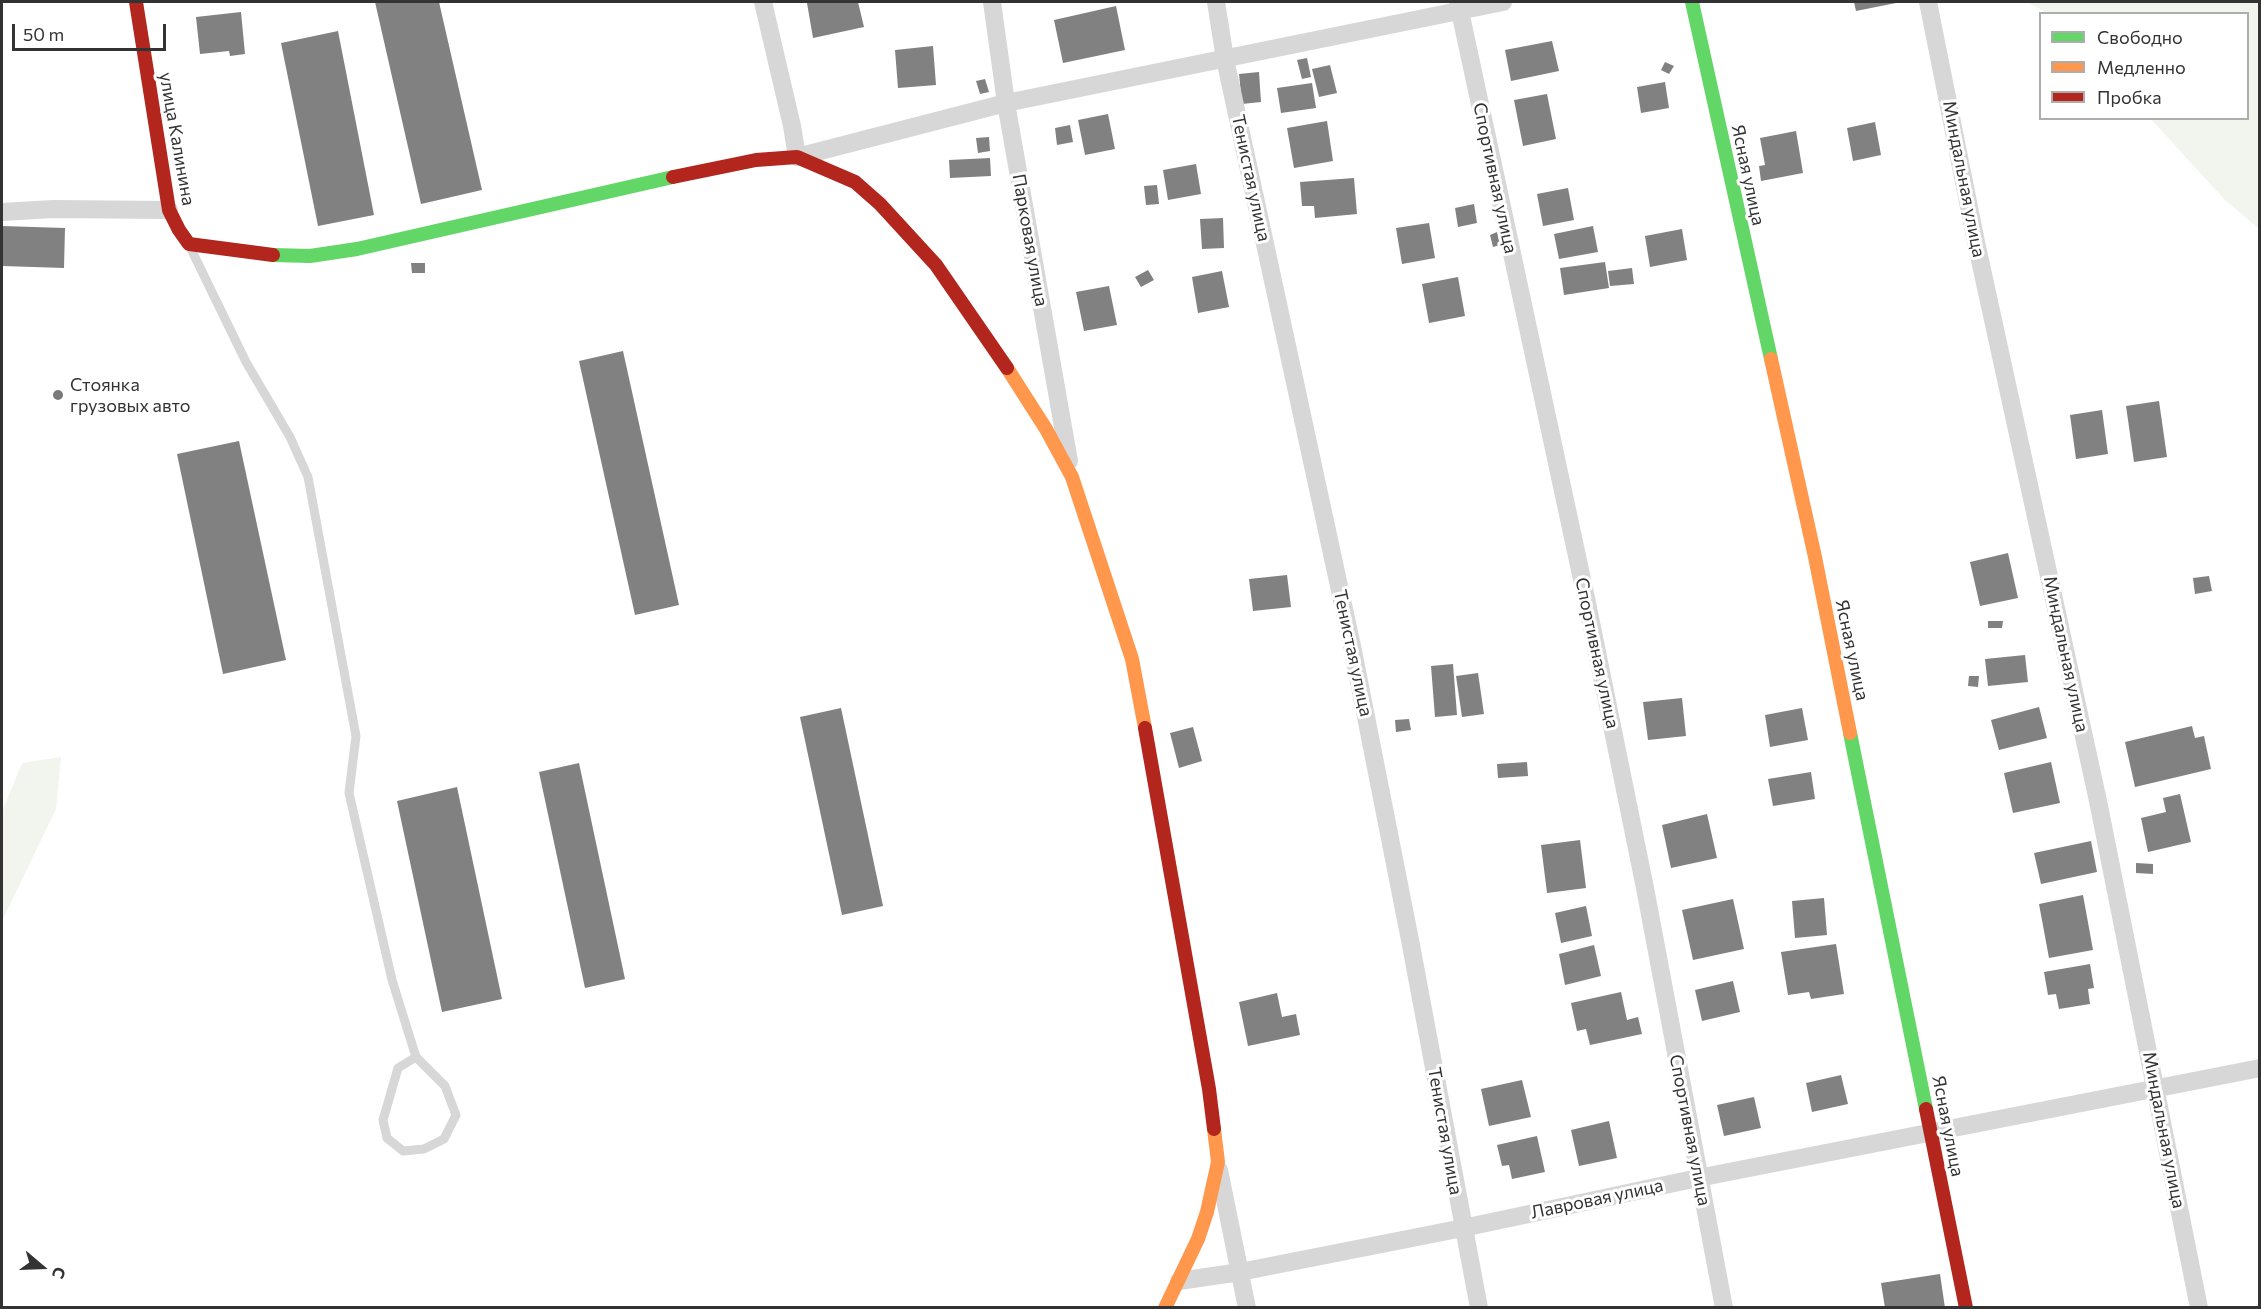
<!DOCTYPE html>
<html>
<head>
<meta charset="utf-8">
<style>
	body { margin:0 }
	#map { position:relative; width:2261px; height:1309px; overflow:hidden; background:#fff; font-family:Commissioner,sans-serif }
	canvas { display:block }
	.frame { position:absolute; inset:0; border:3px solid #333; pointer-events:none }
	.legend { position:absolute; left:2039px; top:12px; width:210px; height:108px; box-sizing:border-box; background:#fff; border:2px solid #adadad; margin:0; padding:8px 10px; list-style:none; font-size:18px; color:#333 }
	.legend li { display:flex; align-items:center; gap:12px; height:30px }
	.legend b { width:30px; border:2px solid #adadad }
	.north { position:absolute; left:12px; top:1237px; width:60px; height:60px; -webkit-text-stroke:4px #fff; paint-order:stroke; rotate:109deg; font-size:16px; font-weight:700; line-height:24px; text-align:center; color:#333 }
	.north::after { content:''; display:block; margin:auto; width:21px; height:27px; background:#333; clip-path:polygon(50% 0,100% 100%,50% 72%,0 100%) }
	.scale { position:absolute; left:12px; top:24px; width:154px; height:27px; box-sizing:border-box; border:3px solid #333; border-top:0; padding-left:8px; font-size:18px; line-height:21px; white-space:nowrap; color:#333; -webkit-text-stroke:4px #fff; paint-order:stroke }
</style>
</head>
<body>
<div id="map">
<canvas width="2261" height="1309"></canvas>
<div class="frame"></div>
<ul class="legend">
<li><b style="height:8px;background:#63d668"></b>Свободно</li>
<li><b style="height:8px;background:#ff974d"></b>Медленно</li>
<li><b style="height:8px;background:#b3261e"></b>Пробка</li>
</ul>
<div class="north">С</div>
<div class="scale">50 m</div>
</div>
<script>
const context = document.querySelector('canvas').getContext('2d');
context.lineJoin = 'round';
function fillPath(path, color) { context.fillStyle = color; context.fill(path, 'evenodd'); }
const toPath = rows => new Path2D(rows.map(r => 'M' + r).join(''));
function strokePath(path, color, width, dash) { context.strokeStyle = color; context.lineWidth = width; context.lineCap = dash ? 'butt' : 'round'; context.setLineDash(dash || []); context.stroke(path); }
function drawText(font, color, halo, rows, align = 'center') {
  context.font = font + ' Commissioner,sans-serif'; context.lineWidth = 6; context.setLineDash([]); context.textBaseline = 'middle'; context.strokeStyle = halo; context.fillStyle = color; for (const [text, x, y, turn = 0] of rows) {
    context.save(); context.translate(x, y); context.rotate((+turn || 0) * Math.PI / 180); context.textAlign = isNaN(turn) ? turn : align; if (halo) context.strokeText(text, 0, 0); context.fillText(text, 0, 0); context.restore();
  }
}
fillPath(toPath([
	[2026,2,2259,2,2259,229,2224,199,2151,119,2248,118,2248,14,2048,13],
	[61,757,56,809,2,921,2,812,22,763]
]), '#f1f5ed');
fillPath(toPath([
	[375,2,439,2,482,190,421,204],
	[812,2,858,2,864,27,813,38,807,3],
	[1854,2,1896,2,1896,3,1856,11],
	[1116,6,1125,50,1063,63,1054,20],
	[241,12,245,54,230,56,229,51,200,54,196,17],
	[338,31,374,215,318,226,281,43],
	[1552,41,1559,71,1511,81,1505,50],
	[933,46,936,85,898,88,895,50],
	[1307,58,1311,77,1302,79,1297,60],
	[1665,62,1674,66,1669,74,1661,70],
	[1330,65,1337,93,1319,97,1312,69],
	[1259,72,1261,102,1242,104,1239,74],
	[985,79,989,92,980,94,976,81],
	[1665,82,1669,108,1641,113,1637,87],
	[1312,83,1316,108,1281,113,1277,88],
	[1547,94,1556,139,1523,146,1514,100],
	[1108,114,1115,149,1085,155,1078,120],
	[1327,121,1333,161,1294,168,1287,128],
	[1875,122,1881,155,1853,161,1847,128],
	[1070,125,1073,142,1057,145,1055,128],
	[1796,131,1803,173,1761,181,1759,166,1765,165,1760,138],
	[989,137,990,151,978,153,976,138],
	[990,158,991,176,950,178,949,160],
	[1196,164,1201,194,1168,200,1163,170],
	[1354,178,1357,214,1315,218,1314,206,1302,206,1300,182],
	[1157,185,1159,204,1146,205,1144,186],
	[1568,188,1574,220,1543,226,1537,194],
	[1474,204,1477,223,1458,227,1455,208],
	[1223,218,1224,248,1202,249,1200,219],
	[1429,223,1435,258,1402,264,1396,228],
	[2,226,65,228,64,268,2,266],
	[1593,226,1598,252,1559,259,1554,234],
	[1682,229,1687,260,1650,267,1645,236],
	[1497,232,1500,245,1493,247,1490,235],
	[1605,262,1609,288,1564,295,1560,268],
	[411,263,425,263,425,273,412,273],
	[1632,268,1634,284,1610,286,1608,271],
	[1148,270,1154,280,1141,287,1135,277],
	[1222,271,1229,307,1198,313,1192,277],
	[1458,277,1465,316,1429,323,1422,284],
	[1109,286,1117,325,1084,331,1076,292],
	[623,351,679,605,635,615,579,361],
	[2159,401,2167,457,2134,462,2126,406],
	[2102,410,2108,454,2076,459,2070,415],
	[239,441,286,660,223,674,177,454],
	[2008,553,2018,598,1980,606,1970,562],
	[1287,575,1291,607,1253,611,1249,579],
	[2209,576,2212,591,2195,594,2193,578],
	[1988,621,2003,621,2002,628,1988,628],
	[2025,655,2028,682,1988,686,1985,659],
	[1453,664,1457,715,1435,717,1431,666],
	[1478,673,1484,714,1462,717,1456,676],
	[1969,676,1979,676,1978,687,1968,686],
	[1682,698,1686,736,1648,740,1643,702],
	[2039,707,2047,738,1999,750,1991,720],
	[841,708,883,906,842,915,800,717],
	[1802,708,1808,740,1770,747,1765,715],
	[1409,719,1411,730,1396,732,1395,720],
	[2192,726,2195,738,2204,736,2211,769,2135,787,2125,742],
	[1193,727,1202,761,1179,768,1170,733],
	[1527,762,1528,776,1498,778,1497,764],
	[2051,762,2060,803,2013,813,2004,773],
	[579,763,625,979,585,988,539,772],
	[1811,772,1815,799,1773,806,1768,779],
	[457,787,502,999,442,1012,397,801],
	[2180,794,2191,842,2148,852,2141,818,2166,812,2163,798],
	[1707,814,1717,858,1671,868,1662,825],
	[1580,840,1586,888,1547,893,1541,845],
	[2091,841,2097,872,2041,884,2034,853],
	[2136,863,2153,864,2153,874,2136,873],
	[2083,895,2093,950,2049,958,2039,904],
	[1824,898,1827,935,1795,938,1792,901],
	[1733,899,1744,949,1693,960,1682,910],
	[1586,906,1592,936,1561,943,1555,913],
	[1836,944,1844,994,1811,999,1809,992,1788,995,1781,952],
	[1594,945,1601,976,1565,985,1559,954],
	[2090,964,2094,988,2088,989,2090,1004,2059,1009,2056,994,2048,995,2044,972],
	[1733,981,1740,1012,1702,1021,1695,990],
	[1621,992,1627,1020,1638,1017,1642,1034,1590,1045,1586,1029,1577,1031,1571,1003],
	[1277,993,1282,1017,1296,1014,1300,1035,1248,1046,1239,1002],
	[1841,1075,1848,1104,1812,1112,1806,1083],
	[1522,1080,1531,1117,1489,1126,1481,1089],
	[1754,1097,1761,1128,1724,1136,1717,1105],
	[1609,1121,1617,1158,1579,1166,1571,1130],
	[1537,1136,1545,1172,1512,1179,1509,1165,1502,1166,1497,1145],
	[1940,1274,1945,1308,1885,1308,1881,1283]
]), '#818181');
strokePath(toPath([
	[191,249,246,362,290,437,308,477,356,736,349,793,392,980,416,1057,445,1086,456,1115,444,1139,424,1149,403,1151,387,1138,383,1120,398,1068,416,1057]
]), '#d7d7d7', 9);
strokePath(toPath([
	[763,2,792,126,797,157,1006,103,1503,2],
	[992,2,1006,103,1069,461],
	[1216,2,1225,59,1352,646,1410,940,1479,1308],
	[1458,2,1586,598,1645,888,1724,1308],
	[1928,2,1976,242,2098,801,2199,1308],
	[2,212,53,209,169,210],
	[1219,1170,1247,1308],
	[1179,1281,1240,1272,1463,1228,1698,1178,2260,1068]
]), '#d7d7d7', 18);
strokePath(toPath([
	[1692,2,1771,359],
	[273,255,310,256,357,249,673,177],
	[1850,733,1926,1109]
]), '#63d668', 14);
strokePath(toPath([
	[1771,359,1815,557,1850,733],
	[1007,368,1046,429,1072,477,1132,659,1145,728],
	[1165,1308,1198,1239,1207,1212,1218,1162,1214,1129]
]), '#ff974d', 14);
strokePath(toPath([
	[136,2,169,210,179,230,189,244,273,255],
	[673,177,756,160,797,157,855,182,880,204,936,265,1007,368],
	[1145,728,1209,1089,1214,1129],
	[1926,1109,1966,1308]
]), '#b3261e', 14);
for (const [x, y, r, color] of [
	[58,395,6,"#7a7a7a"]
]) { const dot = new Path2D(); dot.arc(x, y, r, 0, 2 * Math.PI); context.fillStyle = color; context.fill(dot); strokePath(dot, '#fff', 2); }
drawText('18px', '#333', '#fff', [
	["улица Калинина",177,139,80],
	["Ясная улица",1748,175,78],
	["Тенистая улица",1251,178,78],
	["Спортивная улица",1495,178,78],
	["Миндальная улица",1964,179,79],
	["Парковая улица",1030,240,80],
	["Ясная улица",1852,650,78],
	["Тенистая улица",1353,653,78],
	["Спортивная улица",1597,653,78],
	["Миндальная улица",2066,654,78],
	["Ясная улица",1948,1126,79],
	["Спортивная улица",1690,1130,79],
	["Миндальная улица",2164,1130,79],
	["Тенистая улица",1445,1131,80],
	["Лавровая улица",1597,1199,-12]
]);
drawText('18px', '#333', '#fff', [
	["Стоянка",70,385],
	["грузовых авто",70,406]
], 'left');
</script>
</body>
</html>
